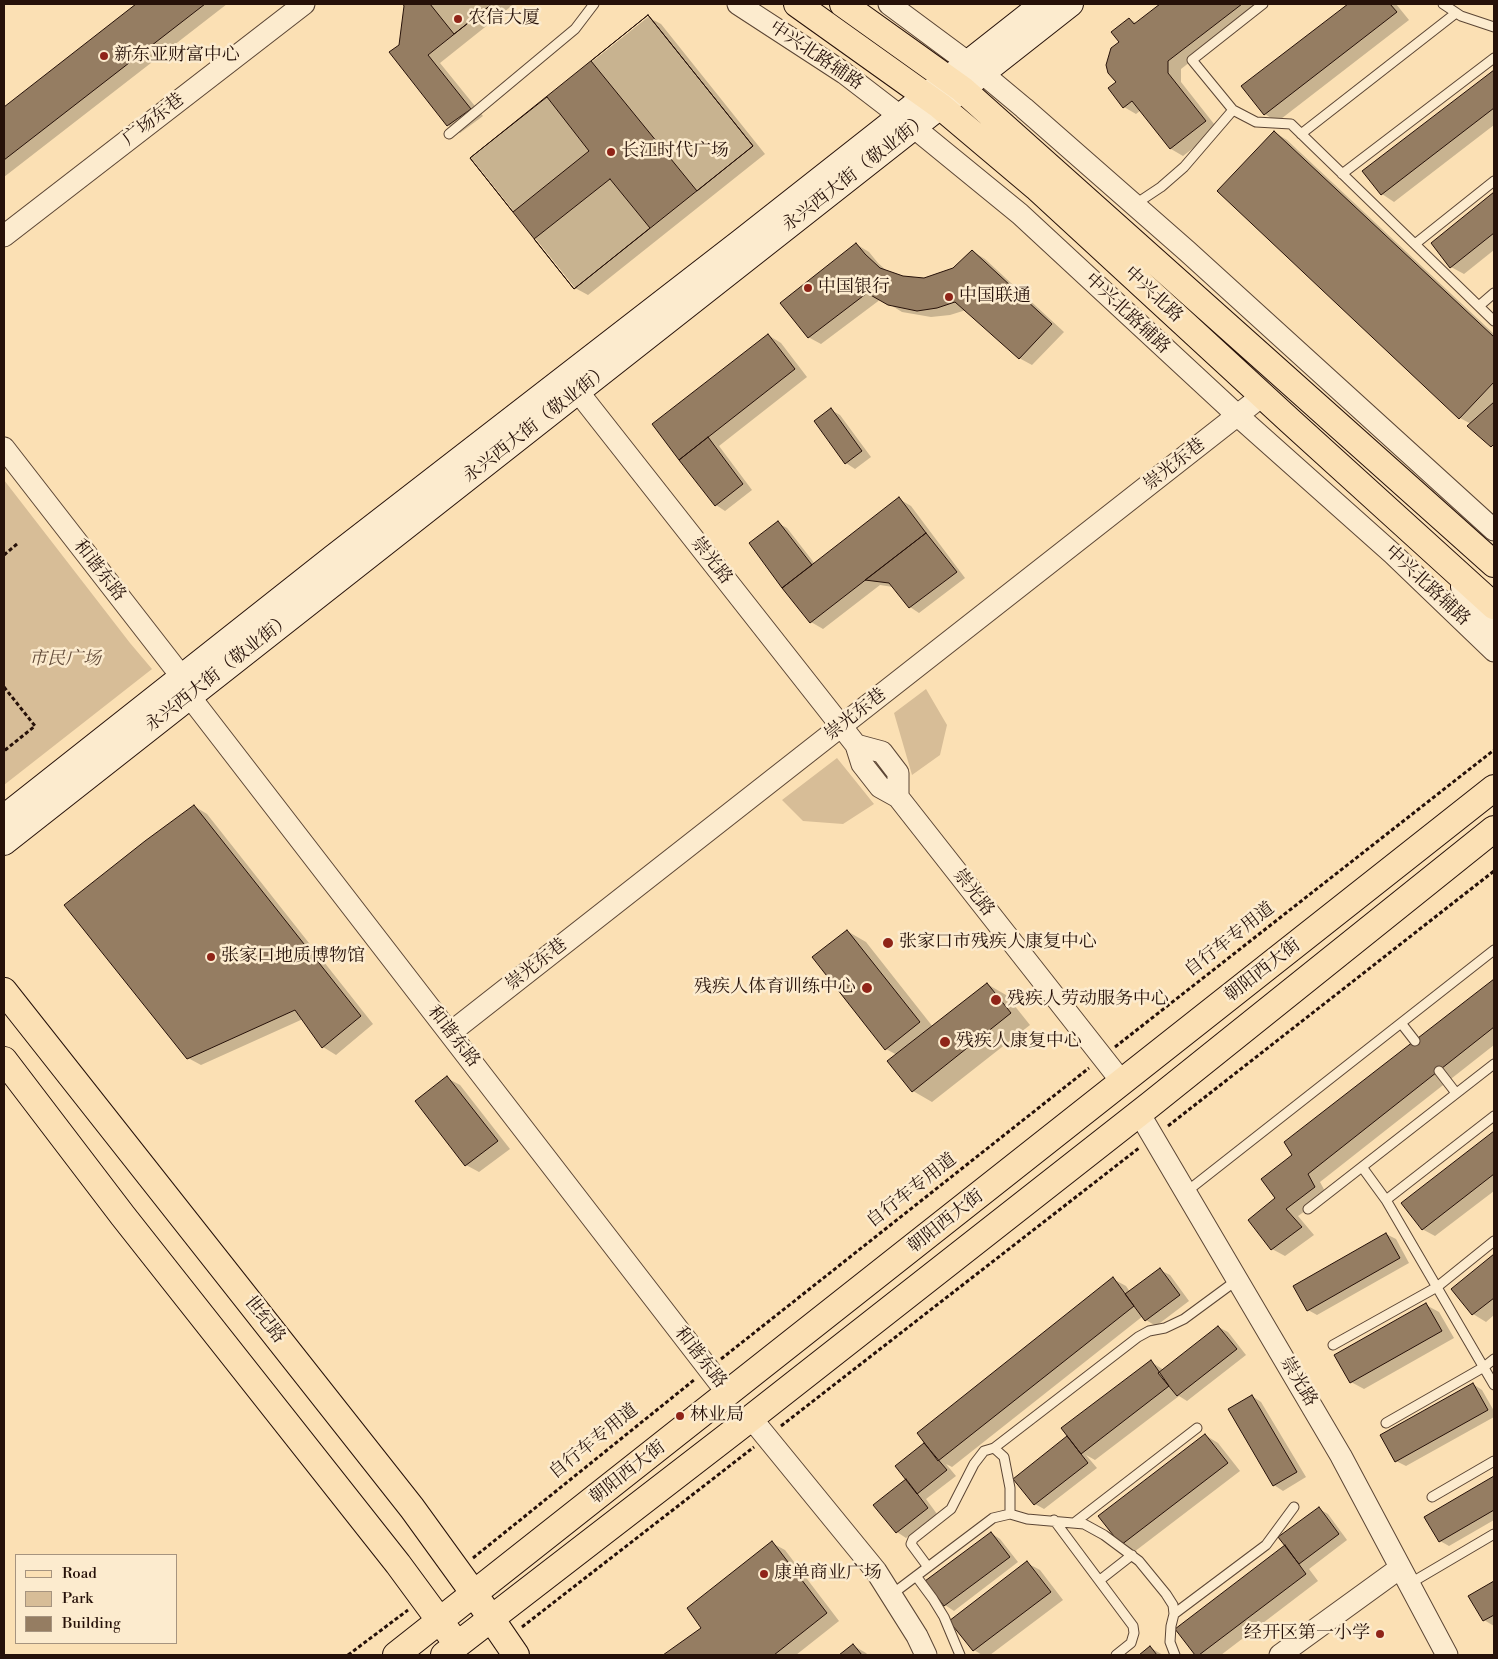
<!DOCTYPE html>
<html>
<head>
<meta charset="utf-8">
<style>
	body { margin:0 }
	#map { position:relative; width:1498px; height:1659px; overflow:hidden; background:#fbe0b4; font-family:"Libre Bodoni",serif }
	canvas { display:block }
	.frame { position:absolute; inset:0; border:5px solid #261109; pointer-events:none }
	.legend { position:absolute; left:15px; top:1554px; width:162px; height:90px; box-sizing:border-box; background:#fcebce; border:1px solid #a6947f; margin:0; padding:6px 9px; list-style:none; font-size:15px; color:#261109 }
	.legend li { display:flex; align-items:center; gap:10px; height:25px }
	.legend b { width:25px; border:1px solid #a6947f }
</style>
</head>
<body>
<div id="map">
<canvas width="1498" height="1659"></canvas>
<div class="frame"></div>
<ul class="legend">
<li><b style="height:6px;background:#fbe0b4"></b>Road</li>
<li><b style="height:14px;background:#d7bd97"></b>Park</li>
<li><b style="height:14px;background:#957d62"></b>Building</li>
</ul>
</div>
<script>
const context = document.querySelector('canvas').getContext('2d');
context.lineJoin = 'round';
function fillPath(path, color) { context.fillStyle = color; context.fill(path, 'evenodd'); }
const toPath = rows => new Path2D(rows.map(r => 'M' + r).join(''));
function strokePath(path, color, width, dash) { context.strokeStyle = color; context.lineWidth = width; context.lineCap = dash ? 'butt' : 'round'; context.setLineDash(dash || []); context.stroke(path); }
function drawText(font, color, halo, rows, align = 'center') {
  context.font = font + ' "Libre Bodoni","Noto Serif SC",serif'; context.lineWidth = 5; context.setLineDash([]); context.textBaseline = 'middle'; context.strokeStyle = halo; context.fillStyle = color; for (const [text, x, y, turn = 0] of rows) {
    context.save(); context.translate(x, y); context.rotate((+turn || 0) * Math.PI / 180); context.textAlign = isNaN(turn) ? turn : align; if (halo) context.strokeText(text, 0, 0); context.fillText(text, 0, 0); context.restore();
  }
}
fillPath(toPath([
	[4,480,130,643,152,669,4,785],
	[926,689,947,725,940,755,912,775,894,713],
	[837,758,874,804,843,824,803,821,782,800]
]), '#d7bd97');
fillPath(toPath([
	[138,4,227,4,4,177,4,109],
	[404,4,514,4,440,63,483,116,460,133,448,125,400,46,406,5],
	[1162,4,1264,4,1181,69,1181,82,1218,129,1183,156,1171,149,1141,110,1136,114,1124,107,1117,82,1121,42,1129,19,1137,23],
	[1350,4,1396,4,1409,20,1277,122,1265,114,1243,87],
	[648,17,661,24,765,154,588,295,575,288,471,158],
	[1494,71,1494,125,1394,202,1382,194,1364,171],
	[1274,132,1287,140,1494,334,1494,447,1471,424,1460,418,1219,191],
	[1494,194,1494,250,1464,274,1451,267,1432,243],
	[856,244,869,252,878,263,888,272,902,278,924,279,954,269,972,251,985,259,1064,332,1032,365,1019,358,966,310,950,315,931,317,902,312,881,299,821,344,808,337],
	[768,335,781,343,807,377,719,446,752,490,725,511,716,505,653,425],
	[831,410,840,415,871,457,855,469,846,463],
	[899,499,911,506,965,578,919,613,910,607,893,587,880,585,823,629,811,622,778,523,787,528,815,564],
	[194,806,207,814,373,1024,336,1055,323,1047,303,1019,201,1065,188,1058],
	[847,931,866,942,933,1027,987,984,1006,995,1030,1025,932,1102,913,1091,897,1055,886,1049],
	[1494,981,1494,1045,1320,1182,1327,1195,1298,1216,1314,1235,1285,1256,1272,1249,1277,1198,1294,1156,1286,1142],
	[447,1078,460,1085,510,1149,479,1172,466,1165],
	[1494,1133,1494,1191,1435,1236,1422,1229,1403,1203],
	[1386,1234,1396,1239,1409,1263,1317,1315,1308,1310],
	[1494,1255,1494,1315,1486,1322,1473,1314,1453,1289],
	[1160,1270,1170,1275,1189,1301,1156,1326,1146,1320,1143,1316,952,1467,946,1464,956,1476,926,1499,937,1514,906,1538,897,1532,908,1480,897,1466,926,1443,1113,1279,1126,1286,1130,1292],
	[1426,1305,1439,1312,1454,1338,1364,1389,1351,1382],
	[1218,1327,1228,1332,1246,1355,1187,1401,1179,1396,1095,1460,1086,1455,1097,1468,1044,1509,1035,1504,1067,1438,1073,1441,1151,1362,1164,1370],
	[1473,1384,1482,1390,1494,1411,1494,1417,1406,1466,1396,1461],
	[1252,1396,1261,1402,1306,1477,1283,1491,1274,1485],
	[1205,1435,1218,1443,1240,1471,1134,1552,1122,1544],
	[1494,1478,1494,1520,1449,1546,1440,1541,1426,1517],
	[1319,1509,1328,1514,1347,1540,1309,1569,1318,1581,1221,1655,1197,1655,1177,1629,1286,1545],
	[991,1533,1000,1539,1018,1562,954,1611,945,1605],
	[772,1543,785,1550,839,1621,796,1655,665,1655,703,1628],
	[1027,1563,1040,1570,1063,1600,990,1655,982,1655,974,1650],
	[1494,1582,1494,1626,1484,1620,1470,1596],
	[854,1646,866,1653,868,1655,841,1655],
	[1151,1648,1163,1655,1141,1655]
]), '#0003');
const building = toPath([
	[136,4,205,4,4,160,4,107,136,4],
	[403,4,492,4,428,55,471,109,447,126,389,52,399,45,404,6,403,4],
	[430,4,492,4,454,34,430,4],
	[1160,4,1242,4,1168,61,1168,73,1206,121,1170,149,1132,101,1123,108,1108,88,1116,82,1108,73,1106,65,1111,48,1119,42,1111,32,1129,18,1134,24,1160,4],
	[1348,4,1390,4,1397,12,1264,115,1241,86,1348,4],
	[648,15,753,146,574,289,470,158,648,15],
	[648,15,753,146,697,191,591,61,648,15],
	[1494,70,1494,108,1381,195,1362,171,1494,70],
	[547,97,589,151,513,212,470,158,547,97],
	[1274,131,1494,337,1494,382,1459,419,1217,191,1274,131],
	[610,179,650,228,574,289,534,239,610,179],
	[1494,192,1494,233,1450,268,1431,243,1494,192],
	[856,243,865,254,880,268,903,276,924,278,953,268,972,250,1052,324,1019,359,955,302,937,308,917,311,888,305,867,293,808,338,780,303,856,243],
	[768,334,795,369,679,460,652,424,768,334],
	[1494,402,1494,444,1491,447,1467,426,1494,402],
	[831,408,862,451,845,464,814,421,831,408],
	[708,437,743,484,715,506,679,460,708,437],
	[899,497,926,533,810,623,782,588,899,497],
	[778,521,812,565,782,588,749,543,778,521],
	[926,533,957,572,909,608,889,583,865,580,926,533],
	[194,805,361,1016,322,1048,295,1010,187,1059,64,905,145,841,194,805],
	[847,930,920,1022,885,1050,812,957,847,930],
	[1494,979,1494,1027,1308,1174,1315,1187,1286,1209,1302,1227,1271,1250,1248,1220,1275,1198,1261,1179,1292,1155,1284,1142,1494,979],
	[987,983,1011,1013,912,1092,887,1061,987,983],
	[447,1076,498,1141,465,1166,415,1101,447,1076],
	[1494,1131,1494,1174,1422,1230,1401,1203,1494,1131],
	[1386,1233,1400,1258,1307,1311,1293,1286,1386,1233],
	[1494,1254,1494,1298,1472,1315,1451,1289,1494,1254],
	[1160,1268,1180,1295,1145,1321,1125,1294,1160,1268],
	[1113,1277,1134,1306,938,1461,917,1433,1113,1277],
	[1426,1303,1442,1331,1350,1383,1334,1355,1426,1303],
	[1218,1326,1237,1349,1177,1396,1158,1373,1218,1326],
	[1151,1360,1169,1386,1081,1454,1061,1428,1151,1360],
	[1473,1383,1488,1410,1395,1462,1380,1435,1473,1383],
	[1252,1395,1297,1472,1273,1486,1228,1409,1252,1395],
	[1205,1434,1228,1463,1121,1545,1098,1516,1205,1434],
	[1067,1436,1088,1463,1034,1505,1013,1479,1067,1436],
	[924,1443,947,1470,917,1494,895,1466,924,1443],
	[1494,1476,1494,1510,1439,1542,1424,1517,1494,1476],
	[906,1479,928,1508,896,1533,873,1505,906,1479],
	[1319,1507,1339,1534,1299,1564,1278,1537,1319,1507],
	[991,1532,1010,1557,944,1606,925,1581,991,1532],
	[772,1541,827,1613,774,1655,663,1655,701,1628,687,1608,772,1541],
	[1285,1545,1306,1574,1199,1655,1195,1655,1175,1629,1285,1545],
	[1027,1561,1051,1592,973,1651,949,1621,1027,1561],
	[1494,1581,1494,1615,1483,1621,1468,1596,1494,1581],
	[853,1644,862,1655,839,1655,853,1644],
	[1150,1646,1157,1655,1139,1655,1150,1646]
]);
fillPath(building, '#957d62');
strokePath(building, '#261109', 1);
const service = toPath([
	[1263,4,1192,60,1233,110,1256,122,1291,124,1494,321],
	[1443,4,1461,16,1494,27],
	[449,134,575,29,594,4],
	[1301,134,1456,13],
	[1342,174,1494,58],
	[1134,205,1161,187,1184,167,1233,110],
	[1415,244,1494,181],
	[1479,306,1494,293],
	[1401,1023,1415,1041],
	[1439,1071,1456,1093],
	[1362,1167,1386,1200,1494,1385],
	[1186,1192,1494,950],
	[1386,1200,1494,1116],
	[1308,1209,1494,1064],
	[1333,1345,1437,1287,1494,1241],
	[1386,1423,1484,1367,1494,1359],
	[994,1448,1138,1337,1149,1331,1165,1328,1184,1319,1237,1280],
	[1432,1497,1494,1461],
	[1054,1520,1133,1626,1134,1633,1131,1643,1116,1655],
	[1074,1523,1197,1428],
	[928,1567,911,1544,913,1539,951,1509,974,1464,984,1451,994,1448,1004,1457,1010,1488,1010,1514],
	[916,1576,933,1599,944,1617,960,1655],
	[1100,1580,1132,1555],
	[1409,1584,1494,1534],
	[891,1595,993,1518,1010,1514,1027,1519,1084,1524,1104,1535,1139,1561,1166,1594,1173,1605,1174,1614,1171,1626,1170,1642,1175,1655],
	[1174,1614,1266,1545,1294,1507]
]);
const tertiary = toPath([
	[738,4,844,73,900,116,1020,214,1237,415,1393,554,1494,651],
	[889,4,982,73,1024,108,1187,251,1494,530],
	[4,236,304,4],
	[568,379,856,745,862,764,880,787,898,797,1122,1082],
	[4,448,192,690],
	[180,684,728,1394],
	[856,745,882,752,898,773,898,797],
	[450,1033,1262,396],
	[1139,1113,1341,1456,1447,1655],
	[751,1418,876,1571,917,1636,926,1655],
	[1280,1655,1400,1568]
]);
const secondary = toPath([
	[1463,587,1494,630],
	[4,817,333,557,741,241,1042,4],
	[4,843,1071,4]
]);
const primary = toPath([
	[797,4,940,106,1036,187,1289,420,1494,606],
	[843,4,962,89,1494,564],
	[4,991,412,1508,475,1595,516,1655],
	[4,1060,123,1216,398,1564,451,1636],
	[396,1655,1494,788],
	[444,1655,751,1418,1151,1104,1494,829]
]);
strokePath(service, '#5b4534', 11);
strokePath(tertiary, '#5b4534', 23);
strokePath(secondary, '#261109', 26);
strokePath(primary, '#261109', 28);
strokePath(toPath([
	[4,555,17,544],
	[4,687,35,726,4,751],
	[1115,1047,1494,750],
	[1168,1126,1494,871],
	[721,1359,1089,1068],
	[781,1426,1139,1148],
	[473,1558,694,1380],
	[522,1627,754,1447],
	[348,1655,408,1610]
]), '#261109', 3, [4, 2.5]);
strokePath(service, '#fcebce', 9);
strokePath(tertiary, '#fcebce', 21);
strokePath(secondary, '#fcebce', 24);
strokePath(primary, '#fbe0b4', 26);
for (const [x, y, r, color] of [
	[458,19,5,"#8f2418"],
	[104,56,5,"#8f2418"],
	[611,152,5,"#8f2418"],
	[808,288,5,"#8f2418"],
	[949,297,5,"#8f2418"],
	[888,943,6,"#8f2418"],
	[211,957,5,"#8f2418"],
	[867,988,6,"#8f2418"],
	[996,1000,6,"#8f2418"],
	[945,1042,6,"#8f2418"],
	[680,1416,5,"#8f2418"],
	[764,1574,5,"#8f2418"],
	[1380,1634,5,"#8f2418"]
]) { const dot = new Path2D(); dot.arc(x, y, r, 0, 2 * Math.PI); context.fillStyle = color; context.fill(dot); strokePath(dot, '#fcebce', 2); }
drawText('18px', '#261109', '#fcebce', [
	["农信大厦",468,19],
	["新东亚财富中心",114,56],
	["长江时代广场",621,152],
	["中国银行",818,288],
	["中国联通",959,297],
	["张家口市残疾人康复中心",899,943],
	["张家口地质博物馆",221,957],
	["残疾人体育训练中心",856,988,"right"],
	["残疾人劳动服务中心",1007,1000],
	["残疾人康复中心",956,1042],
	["林业局",690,1416],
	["康单商业广场",774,1574],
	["经开区第一小学",1370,1634,"right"]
], 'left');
drawText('18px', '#261109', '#fcebce', [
	["中兴北路辅路",816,56,34],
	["广场东巷",154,120,-38],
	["永兴西大街（敬业街）",856,173,-38],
	["中兴北路",1153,295,43],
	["中兴北路辅路",1127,314,43],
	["永兴西大街（敬业街）",537,424,-38],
	["崇光东巷",1175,465,-38],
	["崇光路",711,561,52],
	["和谐东路",99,571,52],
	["中兴北路辅路",1427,586,43],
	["永兴西大街（敬业街）",219,673,-38],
	["崇光东巷",856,715,-38],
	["崇光路",973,893,52],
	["自行车专用道",1230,940,-38],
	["崇光东巷",537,965,-38],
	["朝阳西大街",1263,971,-38],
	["和谐东路",453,1037,52],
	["自行车专用道",912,1191,-38],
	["朝阳西大街",946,1222,-38],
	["世纪路",264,1320,52],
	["和谐东路",700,1358,52],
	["崇光路",1298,1382,59],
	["自行车专用道",594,1442,-39],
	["朝阳西大街",628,1473,-38]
]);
drawText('italic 18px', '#644d3b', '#fcebce', [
	["市民广场",65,660]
]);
</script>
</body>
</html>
